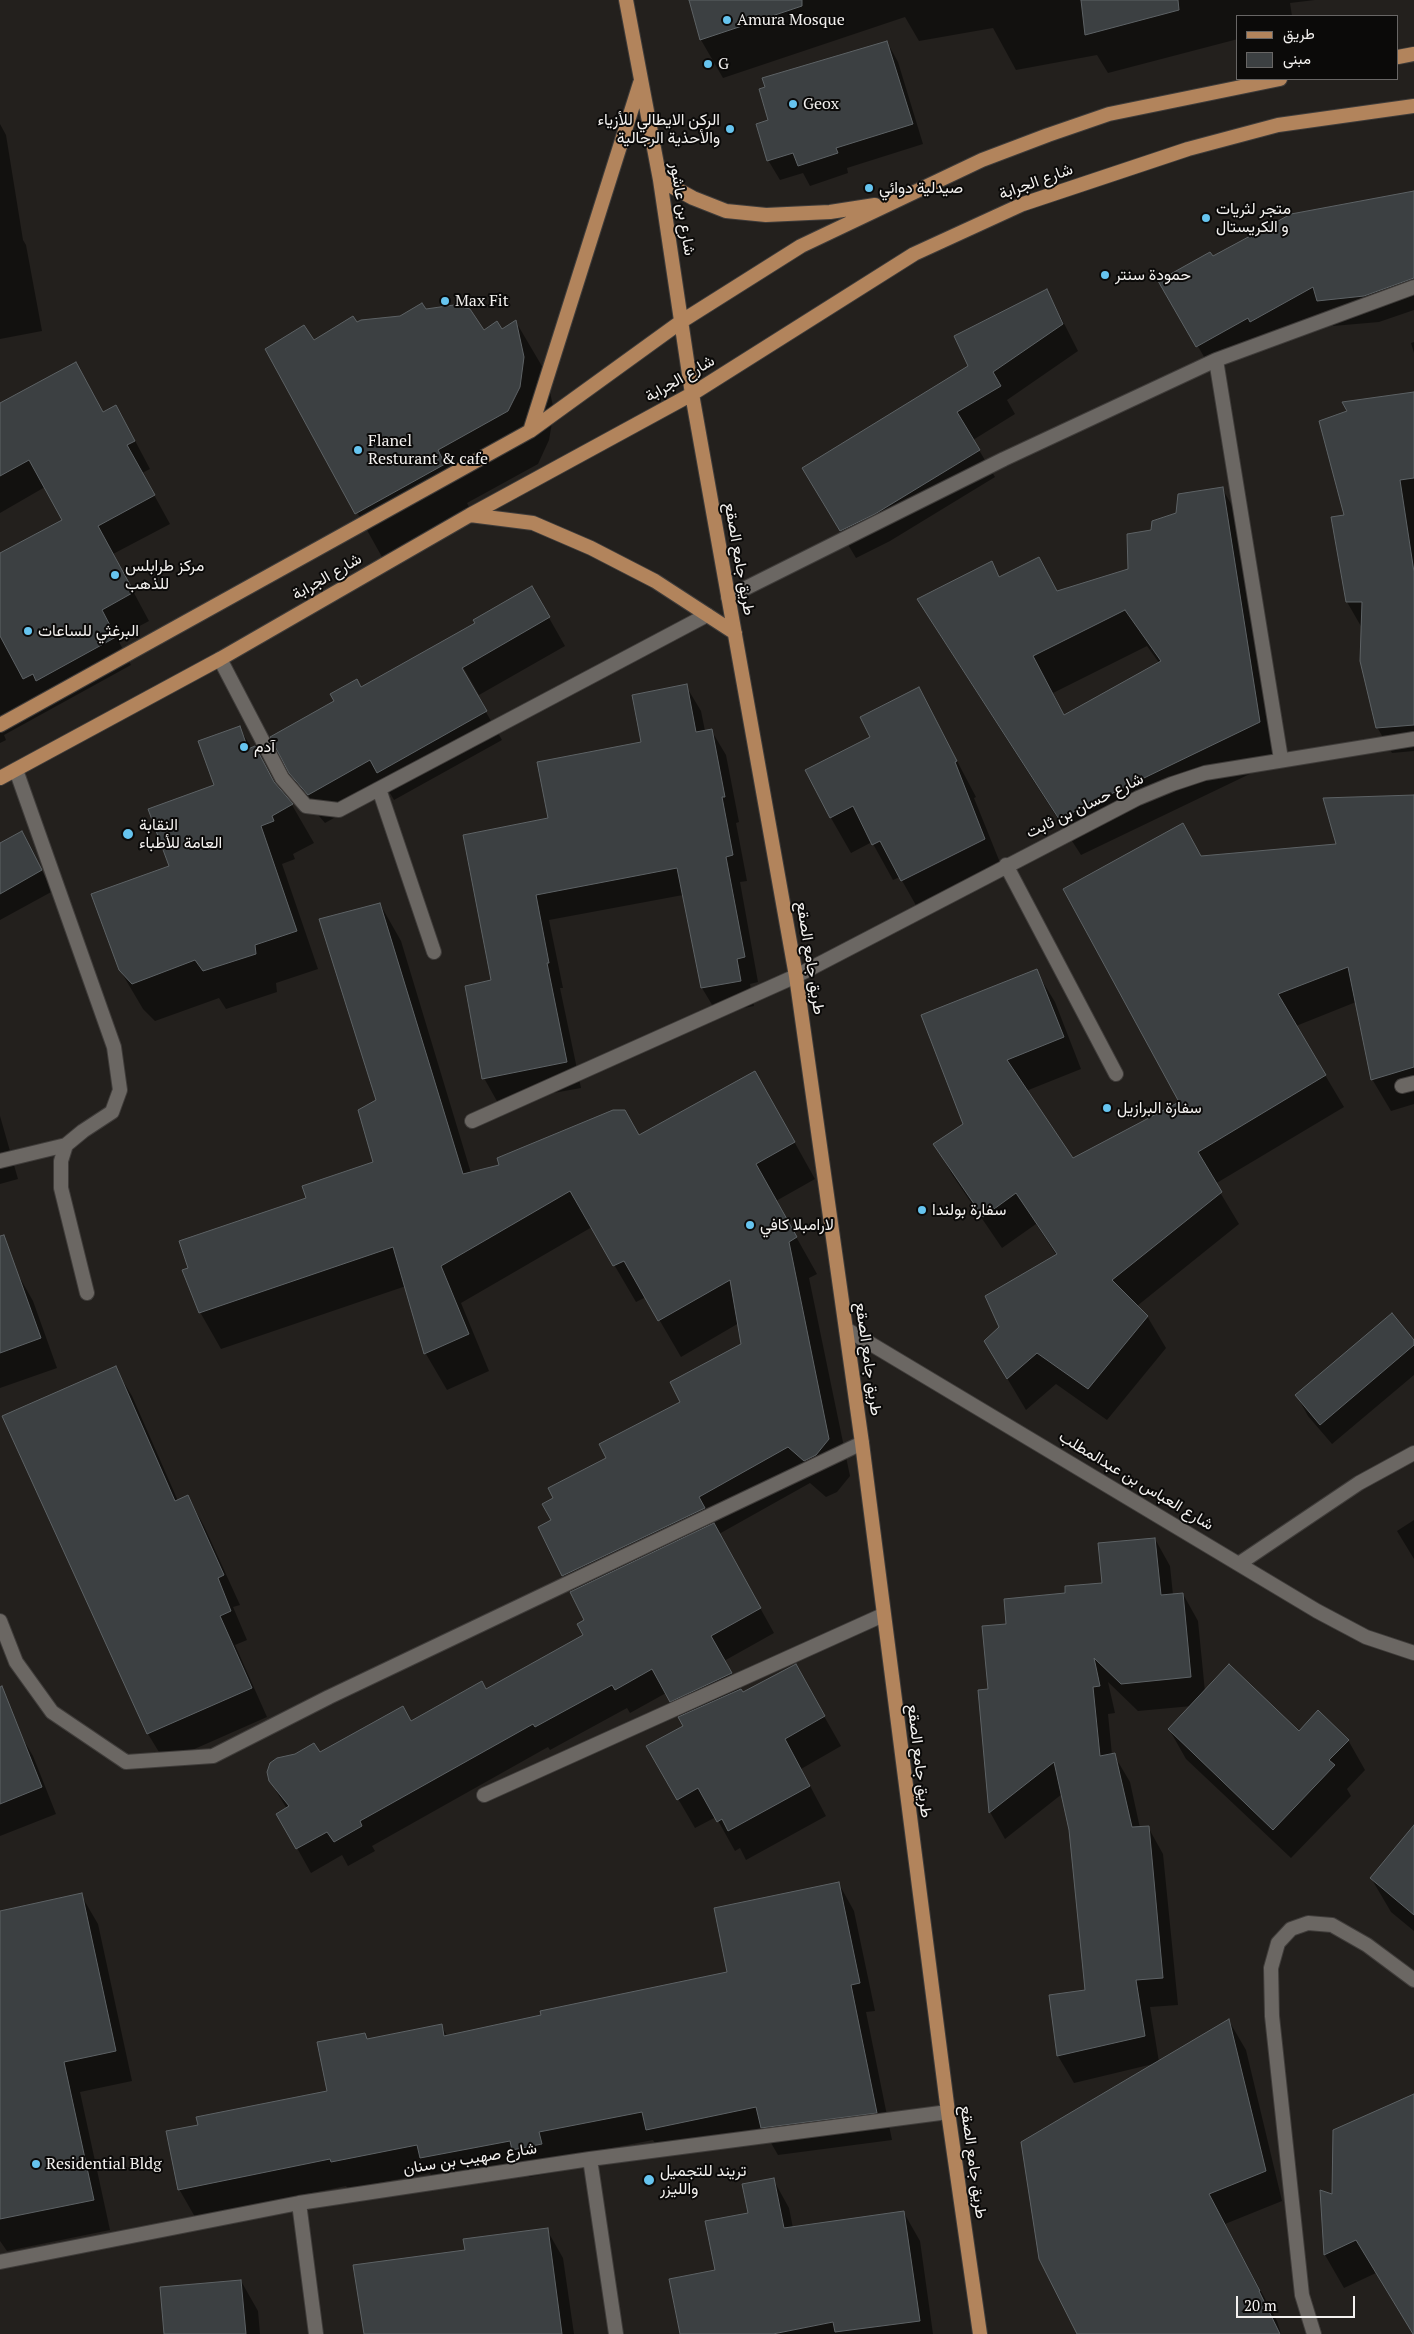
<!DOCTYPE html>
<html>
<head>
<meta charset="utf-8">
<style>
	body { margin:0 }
	#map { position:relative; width:1414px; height:2334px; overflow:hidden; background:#23201d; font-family:"PT Serif",Vazirmatn,serif }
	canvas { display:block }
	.legend { position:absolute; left:1236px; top:15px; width:162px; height:65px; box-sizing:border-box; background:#0b0a09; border:1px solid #686665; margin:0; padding:6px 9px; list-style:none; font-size:15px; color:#f3f1ef }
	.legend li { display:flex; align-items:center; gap:10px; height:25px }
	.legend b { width:25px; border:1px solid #686665 }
	.scale { position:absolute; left:1236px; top:2296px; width:119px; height:22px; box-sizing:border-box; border:2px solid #f3f1ef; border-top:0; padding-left:6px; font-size:15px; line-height:18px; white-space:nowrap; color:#f3f1ef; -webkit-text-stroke:4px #0b0a09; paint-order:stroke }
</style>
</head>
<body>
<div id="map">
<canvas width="1414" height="2334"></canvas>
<ul class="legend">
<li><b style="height:6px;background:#b2845c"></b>طريق</li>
<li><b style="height:14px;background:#3c4042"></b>مبنى</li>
</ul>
<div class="scale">20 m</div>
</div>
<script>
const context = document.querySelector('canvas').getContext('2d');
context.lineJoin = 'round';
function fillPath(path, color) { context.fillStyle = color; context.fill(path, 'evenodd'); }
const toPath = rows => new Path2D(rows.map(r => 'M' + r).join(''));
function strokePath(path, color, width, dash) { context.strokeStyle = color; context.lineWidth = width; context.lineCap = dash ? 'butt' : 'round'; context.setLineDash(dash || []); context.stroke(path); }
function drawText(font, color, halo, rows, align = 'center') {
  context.font = font + ' "PT Serif",Vazirmatn,serif'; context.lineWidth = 4; context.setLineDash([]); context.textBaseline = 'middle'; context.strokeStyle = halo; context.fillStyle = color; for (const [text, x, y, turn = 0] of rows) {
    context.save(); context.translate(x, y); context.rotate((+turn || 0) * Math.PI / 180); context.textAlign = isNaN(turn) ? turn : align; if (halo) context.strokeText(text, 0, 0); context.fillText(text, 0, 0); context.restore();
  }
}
fillPath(toPath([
	[690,0,1315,0,1290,3,1292,16,1238,16,1238,39,1108,73,1097,55,1016,70,993,28,919,41,905,17,723,78,701,40],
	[887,42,898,62,923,144,847,168,848,173,810,186,803,173,780,180,768,160,770,121],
	[0,124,6,135,23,240,26,245,42,331,0,339],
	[1414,193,1414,310,1379,322,1333,326,1326,314,1264,343,1213,372,1160,282,1212,258],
	[1047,290,1078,351,1007,400,1015,414,973,440,995,477,890,541,856,558,819,496,970,366],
	[425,311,484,332,502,331,516,322,546,373,554,411,549,440,538,464,467,503,474,517,387,566,266,349,314,342,357,324],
	[1414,342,1414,353,1411,343],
	[1414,394,1414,751,1392,753,1377,727,1362,628,1347,602,1346,516],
	[0,404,103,414,132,435,150,469,142,473,170,524,113,554,149,621,117,638,131,665,4,735,6,740,0,743,0,555,63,520,45,487,0,513],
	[1222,488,1243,525,1281,759,1081,855,940,635,919,599,991,563,1000,578,1039,558,1058,592,1129,570,1152,531],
	[1147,646,1160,664,1065,716,1053,693],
	[532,588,565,646,479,695,463,667,460,667,502,740,394,800,387,788,325,823,307,802,290,772,361,688,477,623],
	[686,686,701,711,705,731,711,730,726,755,739,822,736,823,747,881,740,882,758,982,750,984,754,1006,717,1013,702,988,683,895,549,920,563,988,560,988,581,1088,498,1103,484,1078,493,981,550,819,642,743],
	[919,689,976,797,974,798,1005,875,922,916,900,877,893,880,872,842,851,853,831,818,872,738],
	[239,727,252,749,255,747,279,790,292,805,314,843,293,854,295,859,282,864,318,969,276,983,277,992,226,1009,219,998,155,1021,143,1009,120,970,170,867,216,786],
	[1414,796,1414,1104,1391,1111,1372,1079,1356,1002,1296,1026,1344,1107,1215,1184,1239,1224,1137,1306,1147,1316,1166,1348,1107,1420,1056,1384,1026,1410,1004,1373,1001,1327,1057,1256,1036,1224,1002,1248,953,1176,935,1145,964,1124,1036,971,1055,1002,1081,1069,1026,1091,1073,1159,1181,1102,1201,857,1337,845],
	[21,832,53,891,0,920,0,844],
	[380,904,401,941,471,1173,776,1109,815,1179,776,1201,817,1274,809,1278,850,1476,837,1492,826,1497,810,1483,719,1534,774,1633,724,1661,743,1694,812,1695,841,1746,801,1769,826,1816,746,1860,740,1848,735,1851,716,1817,695,1828,648,1747,685,1726,666,1693,630,1713,627,1708,550,1750,548,1747,372,1846,375,1851,348,1866,342,1855,311,1873,278,1814,287,1809,270,1781,320,1754,411,1723,486,1691,585,1635,586,1620,540,1528,553,1521,555,1498,682,1402,743,1344,739,1323,681,1357,646,1297,636,1302,592,1227,461,1303,489,1371,447,1390,426,1354,406,1286,221,1349,200,1312,308,1199,375,1163],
	[0,1116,18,1179,0,1184],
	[16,1271,33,1301,57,1368,0,1388,0,1277],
	[1414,1342,1414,1375,1332,1444,1308,1416,1297,1396],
	[115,1368,132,1396,178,1501,188,1497,204,1526,240,1605,233,1607,247,1640,235,1645,267,1717,165,1762,148,1734,4,1417],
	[1414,1520,1414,1559,1397,1531],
	[1155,1539,1170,1566,1173,1595,1183,1594,1198,1621,1205,1692,1299,1733,1348,1740,1365,1770,1347,1789,1351,1796,1291,1858,1186,1759,1169,1729,1192,1706,1138,1711,1108,1682,1115,1713,1108,1714,1112,1755,1114,1755,1130,1782,1140,1828,1148,1827,1163,1854,1178,2005,1150,2007,1159,2062,1229,2021,1246,2050,1282,2201,1225,2224,1277,2321,1281,2334,1078,2334,1153,2064,1074,2083,1058,2056,1051,1996,1086,1991,1070,1830,1062,1794,1005,1839,990,1812,979,1692,990,1691,1007,1625,1066,1594,1103,1584],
	[17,1729,33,1756,56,1814,0,1836,0,1735],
	[1414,1830,1414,1931,1391,1912,1371,1878],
	[839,1884,854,1911,875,2011,866,2012,892,2140,778,2155,767,2136,663,2157,653,2140,554,2159,557,2172,529,2177,523,2168,437,2185,430,2173,348,2189,346,2186,195,2217,179,2189,199,2126,328,2092,365,2034,368,2040,441,2025,447,2036,729,1973],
	[81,1895,98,1924,132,2081,80,2092,110,2230,7,2251,0,2241,0,1913],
	[1414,2095,1414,2334,1376,2273,1344,2288,1325,2255,1322,2191,1333,2196],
	[773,2179,789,2208,793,2228,904,2213,920,2241,933,2334,681,2334,749,2214],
	[547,2230,563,2258,574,2334,365,2334,466,2251],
	[241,2281,258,2311,260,2334,165,2334]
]), '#0007');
const building = toPath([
	[689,0,802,0,802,6,700,40,689,0],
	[1081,0,1178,0,1179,10,1085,35,1081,0],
	[887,41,913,124,836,148,838,153,798,166,793,153,767,161,756,124,768,120,759,89,765,87,762,78,887,41],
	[1414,191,1414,278,1364,296,1317,301,1313,287,1250,322,1248,318,1196,347,1158,281,1210,252,1213,256,1291,214,1414,191],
	[1047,289,1063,324,993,372,1001,386,957,412,980,450,875,514,840,531,802,468,968,366,954,336,1047,289],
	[422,303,426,309,454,305,470,309,484,330,497,321,502,329,516,320,524,357,520,387,508,411,438,450,445,464,355,514,265,349,304,325,314,340,353,316,357,322,361,320,400,316,422,303],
	[76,362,103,412,116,405,135,441,127,445,155,495,98,526,134,592,102,610,116,637,36,681,33,674,23,679,0,636,0,553,62,520,29,460,0,476,0,403,76,362],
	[1414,392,1414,478,1400,480,1414,572,1414,725,1376,728,1360,661,1362,602,1346,602,1331,517,1344,515,1319,421,1347,411,1342,402,1414,392],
	[1223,487,1260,722,1059,819,917,599,992,561,999,577,1039,557,1057,591,1128,569,1127,534,1151,530,1152,521,1176,513,1178,494,1223,487],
	[1125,610,1161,661,1064,715,1033,656,1125,610],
	[532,586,550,617,462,668,487,711,377,773,370,760,308,795,289,773,270,737,334,701,330,694,357,679,361,687,475,623,473,620,532,586],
	[687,684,696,732,712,729,725,797,722,797,733,855,726,857,745,957,737,959,741,981,701,988,677,868,536,895,549,963,547,963,567,1062,482,1079,465,986,491,980,463,835,548,818,537,762,641,742,632,695,687,684],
	[919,687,957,761,955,762,985,839,901,881,880,841,872,845,853,806,830,818,805,770,870,737,860,717,919,687],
	[240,726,248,749,255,746,274,782,293,804,272,816,274,821,261,826,297,931,255,945,256,954,203,971,195,960,132,984,119,970,91,894,169,866,148,809,214,785,198,741,240,726],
	[1414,795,1414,1067,1371,1080,1348,967,1278,994,1326,1075,1198,1152,1222,1192,1112,1280,1148,1316,1088,1389,1037,1353,1007,1379,984,1341,999,1327,985,1296,1057,1254,1016,1193,983,1217,933,1144,963,1124,921,1015,1037,969,1064,1037,1007,1060,1073,1158,1179,1102,1063,889,1183,823,1201,856,1336,844,1323,798,1414,795],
	[22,831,42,870,0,894,0,843,22,831],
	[380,903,463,1174,499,1165,497,1158,613,1110,625,1110,639,1135,755,1071,795,1142,756,1164,797,1237,789,1242,829,1439,816,1455,804,1461,788,1447,699,1497,705,1508,562,1576,538,1527,551,1520,542,1504,553,1498,548,1488,606,1458,599,1444,680,1402,670,1382,741,1344,730,1280,658,1321,624,1261,613,1266,570,1191,441,1266,469,1334,424,1354,393,1247,199,1313,182,1270,188,1268,179,1241,306,1198,302,1186,373,1162,358,1110,376,1100,319,919,380,903],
	[4,1235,41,1338,0,1353,0,1236,4,1235],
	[1392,1313,1414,1340,1414,1345,1320,1425,1295,1395,1392,1313],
	[116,1366,175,1501,188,1495,224,1575,218,1578,231,1611,220,1616,252,1688,147,1734,2,1416,116,1366],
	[714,1523,761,1608,711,1636,732,1673,670,1702,652,1669,615,1690,612,1685,535,1727,533,1724,360,1821,362,1826,334,1842,327,1832,296,1849,276,1814,289,1806,269,1781,267,1772,270,1763,277,1758,295,1754,314,1743,320,1752,403,1706,411,1721,482,1681,486,1689,583,1635,577,1624,584,1620,570,1592,714,1523],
	[1155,1538,1161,1595,1183,1593,1191,1677,1121,1684,1094,1658,1100,1686,1093,1687,1100,1756,1115,1753,1132,1827,1149,1826,1163,1978,1136,1980,1145,2036,1057,2056,1049,1995,1085,1990,1069,1830,1054,1762,989,1813,978,1690,988,1689,982,1626,1006,1624,1004,1599,1065,1593,1065,1586,1102,1583,1098,1543,1155,1538],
	[796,1664,825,1716,785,1739,810,1786,728,1831,722,1819,717,1822,698,1788,677,1800,646,1746,683,1726,678,1717,741,1689,743,1692,796,1664],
	[1229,1664,1299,1731,1318,1710,1349,1740,1329,1760,1335,1765,1273,1830,1168,1729,1229,1664],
	[2,1686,42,1787,0,1804,0,1687,2,1686],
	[1414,1825,1414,1915,1370,1878,1414,1825],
	[839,1882,860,1983,851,1985,877,2113,761,2128,756,2107,646,2130,642,2112,539,2132,542,2144,512,2150,510,2141,420,2158,417,2145,331,2162,330,2159,178,2190,166,2131,198,2125,196,2117,327,2091,317,2042,365,2033,367,2039,442,2024,444,2036,541,2015,540,2011,727,1972,714,1908,839,1882],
	[82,1893,116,2051,64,2062,94,2200,0,2219,0,1911,82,1893],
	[1229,2019,1266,2171,1209,2194,1260,2291,1259,2291,1280,2334,1077,2334,1039,2259,1021,2142,1229,2019],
	[1414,2094,1414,2334,1413,2334,1356,2240,1324,2255,1320,2190,1332,2194,1333,2130,1414,2094],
	[774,2178,784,2228,904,2211,920,2321,835,2332,833,2322,773,2334,680,2334,669,2279,715,2270,705,2221,748,2213,742,2184,774,2178],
	[548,2228,562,2334,364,2334,353,2265,465,2250,463,2239,548,2228],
	[241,2280,246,2334,164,2334,160,2287,241,2280]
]);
fillPath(building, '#3c4042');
strokePath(building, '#5d6265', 1);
const service = toPath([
	[220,659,282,778,306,806,339,810,707,615],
	[379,789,434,952]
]);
const minor = toPath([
	[1216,360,1414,287],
	[728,597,1004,459,1216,360,1281,759],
	[16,770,114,1047,120,1090,112,1112,83,1131,66,1145,61,1161,61,1188,87,1293],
	[1006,865,1116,1074],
	[1402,1086,1414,1083],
	[472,1121,796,976,1138,798,1172,784,1205,773,1414,739],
	[0,1161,66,1145],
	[846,1329,1317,1611,1366,1637,1414,1653],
	[1240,1563,1359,1483,1414,1453],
	[0,1621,16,1662,52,1712,126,1762,213,1756,329,1697,862,1443],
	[484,1795,883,1615],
	[590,2159,616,2334],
	[299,2203,316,2334],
	[0,2262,299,2203,590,2159,948,2112],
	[1314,2334,1302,2295,1272,2016,1271,1968,1278,1943,1291,1929,1308,1923,1332,1925,1367,1945,1414,1980]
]);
const primary = toPath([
	[626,0,660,180,692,394,796,976,862,1443,948,2112,980,2334],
	[1398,57,1414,54],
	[660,180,693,198,726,211,766,215,830,212,875,205],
	[530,431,640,83],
	[470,515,533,523,591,548,655,581,735,633],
	[0,725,530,431,682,321,801,246,982,160,1048,135,1109,114,1280,79],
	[0,778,220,659,470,515,692,394,914,254,1023,204,1188,149,1278,125,1414,106]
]);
strokePath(service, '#3f3c3a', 16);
strokePath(minor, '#3f3c3a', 16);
strokePath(primary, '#3f3c3a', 16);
strokePath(service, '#6b6763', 14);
strokePath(minor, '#6b6763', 14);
strokePath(primary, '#b2845c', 14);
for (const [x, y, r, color] of [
	[727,20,5,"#66c4ef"],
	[708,64,5,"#66c4ef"],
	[793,104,5,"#66c4ef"],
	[730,129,5,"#66c4ef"],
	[869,188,5,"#66c4ef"],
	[1206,218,5,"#66c4ef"],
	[1105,275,5,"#66c4ef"],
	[445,301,5,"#66c4ef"],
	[358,450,5,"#66c4ef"],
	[115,575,5,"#66c4ef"],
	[28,631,5,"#66c4ef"],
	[244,747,5,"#66c4ef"],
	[128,834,6,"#66c4ef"],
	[1107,1108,5,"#66c4ef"],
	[922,1210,5,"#66c4ef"],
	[750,1225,5,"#66c4ef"],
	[36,2164,5,"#66c4ef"],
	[649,2180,6,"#66c4ef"]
]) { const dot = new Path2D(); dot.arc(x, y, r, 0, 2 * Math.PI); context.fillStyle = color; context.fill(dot); strokePath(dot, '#0b0a09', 2); }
drawText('16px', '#f3f1ef', '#0b0a09', [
	["Amura Mosque",737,20],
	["G",718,64],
	["Geox",803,104],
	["الركن الايطالي للأزياء",720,120,"right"],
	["والأحذية الرجالية",720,138,"right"],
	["صيدلية دوائي",879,188],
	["متجر لثريات",1216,209],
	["و الكريستال",1216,227],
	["حمودة سنتر",1115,275],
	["Max Fit",455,301],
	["Flanel",368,441],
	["Resturant & cafe",368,459],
	["مركز طرابلس",125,566],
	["للذهب",125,584],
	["البرغثي للساعات",38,631],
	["آدم",254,747],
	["النقابة",139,825],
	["العامة للأطباء",139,843],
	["سفارة البرازيل",1117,1108],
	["سفارة بولندا",932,1210],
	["لارامبلا كافي",760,1225],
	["Residential Bldg",46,2164],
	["تريند للتجميل",660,2171],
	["والليزر",660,2189]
], 'left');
drawText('16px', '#f3f1ef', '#0b0a09', [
	["شارع الجرابة",1036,182,-20],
	["شارع بن عاشور",682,209,81],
	["شارع الجرابة",680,379,-30],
	["طريق جامع الصقع",739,559,80],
	["شارع الجرابة",327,577,-30],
	["شارع حسان بن ثابت",1085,806,-26],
	["طريق جامع الصقع",810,958,81],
	["طريق جامع الصقع",868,1359,82],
	["شارع العباس بن عبدالمطلب",1136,1481,31],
	["طريق جامع الصقع",919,1761,83],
	["شارع صهيب بن سنان",470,2159,-9],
	["طريق جامع الصقع",973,2162,82]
]);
</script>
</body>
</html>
